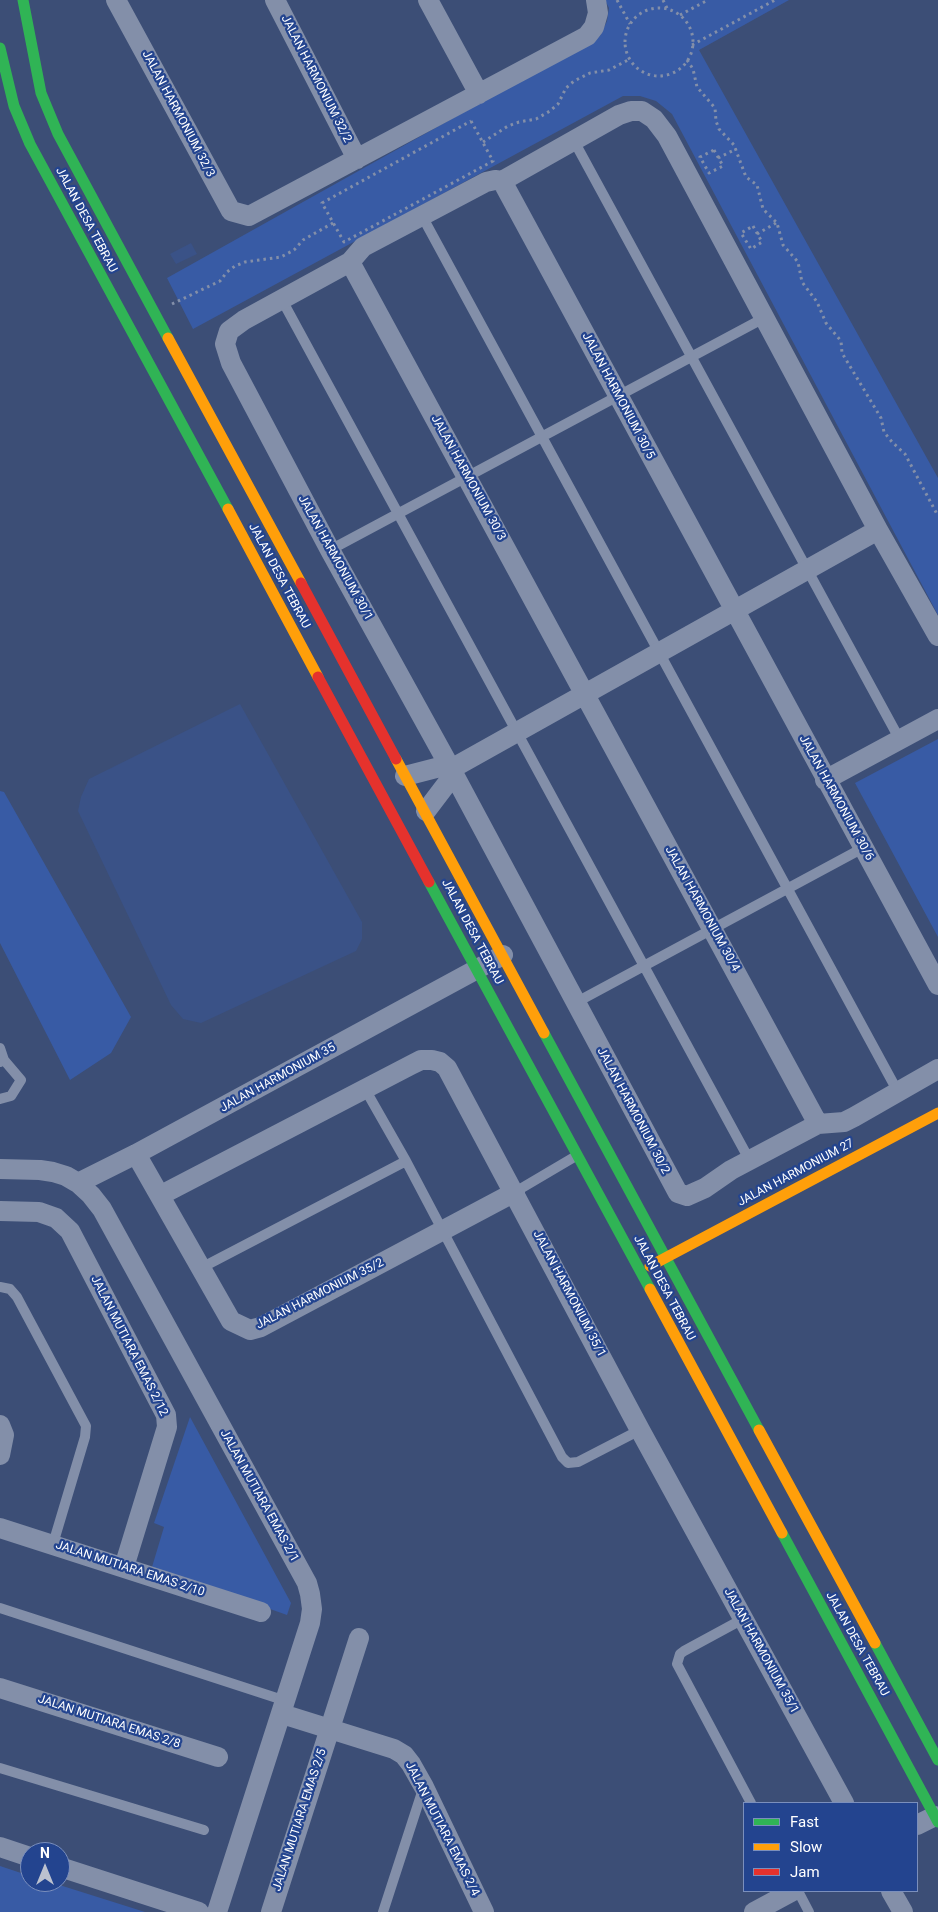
<!DOCTYPE html>
<html>
<head>
<meta charset="utf-8">
<style>
	body { margin:0 }
	#map { position:relative; width:938px; height:1912px; overflow:hidden; background:#3c4e76; font-family:Roboto,sans-serif }
	canvas { display:block }
	.legend { position:absolute; left:743px; top:1802px; width:175px; height:90px; box-sizing:border-box; background:#23448f; border:1px solid #7b8fbc; margin:0; padding:6px 9px; list-style:none; font-size:15px; color:#fff }
	.legend li { display:flex; align-items:center; gap:10px; height:25px }
	.legend b { width:25px; border:1px solid #7b8fbc }
	.north { position:absolute; left:20px; top:1842px; width:50px; height:50px; box-sizing:border-box; background:#23448f; border:1px solid #7b8fbc; border-radius:50%; rotate:0deg; font-size:14px; font-weight:700; line-height:20px; text-align:center; color:#fff }
	.north::after { content:''; display:block; margin:auto; width:18px; height:22px; background:#bbc1cf; clip-path:polygon(50% 0,100% 100%,50% 72%,0 100%) }
</style>
</head>
<body>
<div id="map">
<canvas width="938" height="1912"></canvas>
<ul class="legend">
<li><b style="height:6px;background:#30b455"></b>Fast</li>
<li><b style="height:6px;background:#ff9f0a"></b>Slow</li>
<li><b style="height:6px;background:#e5322d"></b>Jam</li>
</ul>
<div class="north">N</div>
</div>
<script>
const context = document.querySelector('canvas').getContext('2d');
context.lineJoin = 'round';
function fillPath(path, color) { context.fillStyle = color; context.fill(path, 'evenodd'); }
const toPath = rows => new Path2D(rows.map(r => 'M' + r).join(''));
function strokePath(path, color, width, dash) { context.strokeStyle = color; context.lineWidth = width; context.lineCap = dash ? 'butt' : 'round'; context.setLineDash(dash || []); context.stroke(path); }
function drawText(font, color, halo, rows, align = 'center') {
  context.font = font + ' Roboto,sans-serif'; context.lineWidth = 4.5; context.setLineDash([]); context.textBaseline = 'middle'; context.strokeStyle = halo; context.fillStyle = color; for (const [text, x, y, turn = 0] of rows) {
    context.save(); context.translate(x, y); context.rotate((+turn || 0) * Math.PI / 180); context.textAlign = isNaN(turn) ? turn : align; if (halo) context.strokeText(text, 0, 0); context.fillText(text, 0, 0); context.restore();
  }
}
fillPath(toPath([
	[605,0,789,0,699,50,938,478,938,615,672,114,656,101,640,96,623,96,193,329,167,278,600,36,607,21,609,8],
	[938,739,938,937,855,783],
	[0,791,4,792,131,1017,111,1053,70,1080,0,943],
	[190,1417,291,1603,287,1615,152,1567,164,1527,154,1523],
	[0,1866,30,1876,30,1882,50,1882,145,1912,0,1912]
]), '#385ba5');
fillPath(toPath([
	[191,243,197,254,176,264,170,254],
	[240,704,362,922,362,939,356,951,201,1023,183,1019,171,1005,78,811,81,797,89,779]
]), '#3a5287');
strokePath(toPath([
	[617,0,630,24],
	[663,0,668,10],
	'625 42a34 34 0 1 1 68 0a34 34 0 1 1-68 0Z',
	[680,15,708,0],
	[692,45,775,0],
	[687,60,693,69,697,87,715,108,716,121,719,129,734,145,746,177,757,185,763,209,777,223,783,245,798,262,802,282,817,302,826,323,841,341,842,353,881,418,884,432,892,442,905,454,938,516],
	[471,121,493,161,344,242,322,203,471,121],
	[483,142,508,126,519,122,536,119,550,111,558,104,566,88,574,81,590,73,609,70,630,59],
	[714,150,723,166,709,173,700,157,714,150],
	[718,158,736,149],
	[753,226,762,242,751,249,741,233,753,226],
	[757,234,776,223],
	[172,304,220,281,227,272,235,266,245,262,281,257,294,250,303,240,333,223]
]), '#838fa9', 3, [2.5, 4]);
strokePath(toPath([
	[574,141,900,740],
	[422,216,898,1092],
	[282,300,750,1161],
	[330,550,764,318],
	[575,1003,863,848],
	[0,1048,4,1060],
	[0,1062,4,1060,21,1080,11,1096,0,1099],
	[365,1089,406,1161,562,1457,568,1463,578,1462,640,1430],
	[515,1192,576,1156],
	[201,1268,406,1161],
	[0,1287,10,1289,17,1297,86,1426,85,1437,53,1544],
	[0,1608,286,1701],
	[743,1619,684,1651,680,1654,677,1664,751,1803],
	[0,1768,204,1830],
	[798,1891,809,1912],
	[383,1912,423,1789]
]), '#838fa9', 10);
strokePath(toPath([
	[116,0,231,211,249,216,587,36,594,27,598,13,596,0],
	[275,0,357,159],
	[428,0,479,94],
	[502,181,938,985],
	[350,262,818,1124],
	[938,636,878,530,667,136,654,119,642,111,631,111,619,115,502,181,495,180,486,182,363,247,350,262,244,320,229,331,225,344,231,363,330,550,451,769,678,1193,687,1196,705,1188,731,1170,818,1124,844,1122,854,1117,938,1069],
	[405,776,440,767,451,769,878,530],
	[825,780,938,719],
	[426,811,448,782,451,769],
	[136,1154,231,1321,250,1330,261,1327,515,1192],
	[0,1169,40,1170,53,1172,66,1176,78,1183,91,1195,102,1209,307,1583,310,1594,312,1609,310,1623,217,1912],
	[78,1183,136,1154,503,955],
	[161,1195,411,1065,421,1060,432,1060,440,1062,447,1068,640,1430,844,1803],
	[0,1211,39,1212,56,1218,70,1231,166,1415,167,1427,124,1567],
	[0,1425,4,1435,0,1455],
	[0,1528,261,1612],
	[0,1688,218,1757],
	[282,1714,394,1749,404,1755,411,1764,424,1787,484,1912],
	[917,1825,935,1816],
	[0,1847,30,1857],
	[60,1867,199,1912],
	[891,1891,903,1912],
	[271,1912,359,1638],
	[754,1912,793,1891]
]), '#838fa9', 20);
strokePath(toPath([
	[23,0,41,93,58,134,168,338],
	[0,48,14,106,30,144,228,509],
	[429,882,650,1289],
	[544,1033,759,1430],
	[782,1533,938,1822],
	[875,1643,938,1760]
]), '#30b455', 11);
strokePath(toPath([
	[168,338,301,583],
	[228,509,318,677],
	[396,759,544,1033],
	[650,1266,938,1113],
	[650,1289,782,1533],
	[759,1430,875,1643]
]), '#ff9f0a', 11);
strokePath(toPath([
	[301,583,396,759],
	[318,677,429,882]
]), '#e5322d', 11);
drawText('12px', '#fff', '#23448f', [
	["JALAN HARMONIUM 32/2",316,79,63],
	["JALAN HARMONIUM 32/3",178,114,62],
	["JALAN DESA TEBRAU",86,220,62],
	["JALAN HARMONIUM 30/5",618,396,62],
	["JALAN HARMONIUM 30/3",468,478,61],
	["JALAN HARMONIUM 30/1",335,558,61],
	["JALAN DESA TEBRAU",279,576,62],
	["JALAN HARMONIUM 30/6",836,798,61],
	["JALAN HARMONIUM 30/4",702,909,61],
	["JALAN DESA TEBRAU",472,932,62],
	["JALAN HARMONIUM 35",278,1078,-29],
	["JALAN HARMONIUM 30/2",633,1111,62],
	["JALAN HARMONIUM 27",796,1173,-28],
	["JALAN DESA TEBRAU",664,1288,62],
	["JALAN HARMONIUM 35/2",320,1294,-27],
	["JALAN HARMONIUM 35/1",569,1294,62],
	["JALAN MUTIARA EMAS 2/12",129,1346,63],
	["JALAN MUTIARA EMAS 2/1",259,1496,61],
	["JALAN MUTIARA EMAS 2/10",130,1569,18],
	["JALAN DESA TEBRAU",857,1644,61],
	["JALAN HARMONIUM 35/1",761,1651,61],
	["JALAN MUTIARA EMAS 2/8",109,1722,18],
	["JALAN MUTIARA EMAS 2/5",300,1820,-72],
	["JALAN MUTIARA EMAS 2/4",442,1829,63]
]);
</script>
</body>
</html>
